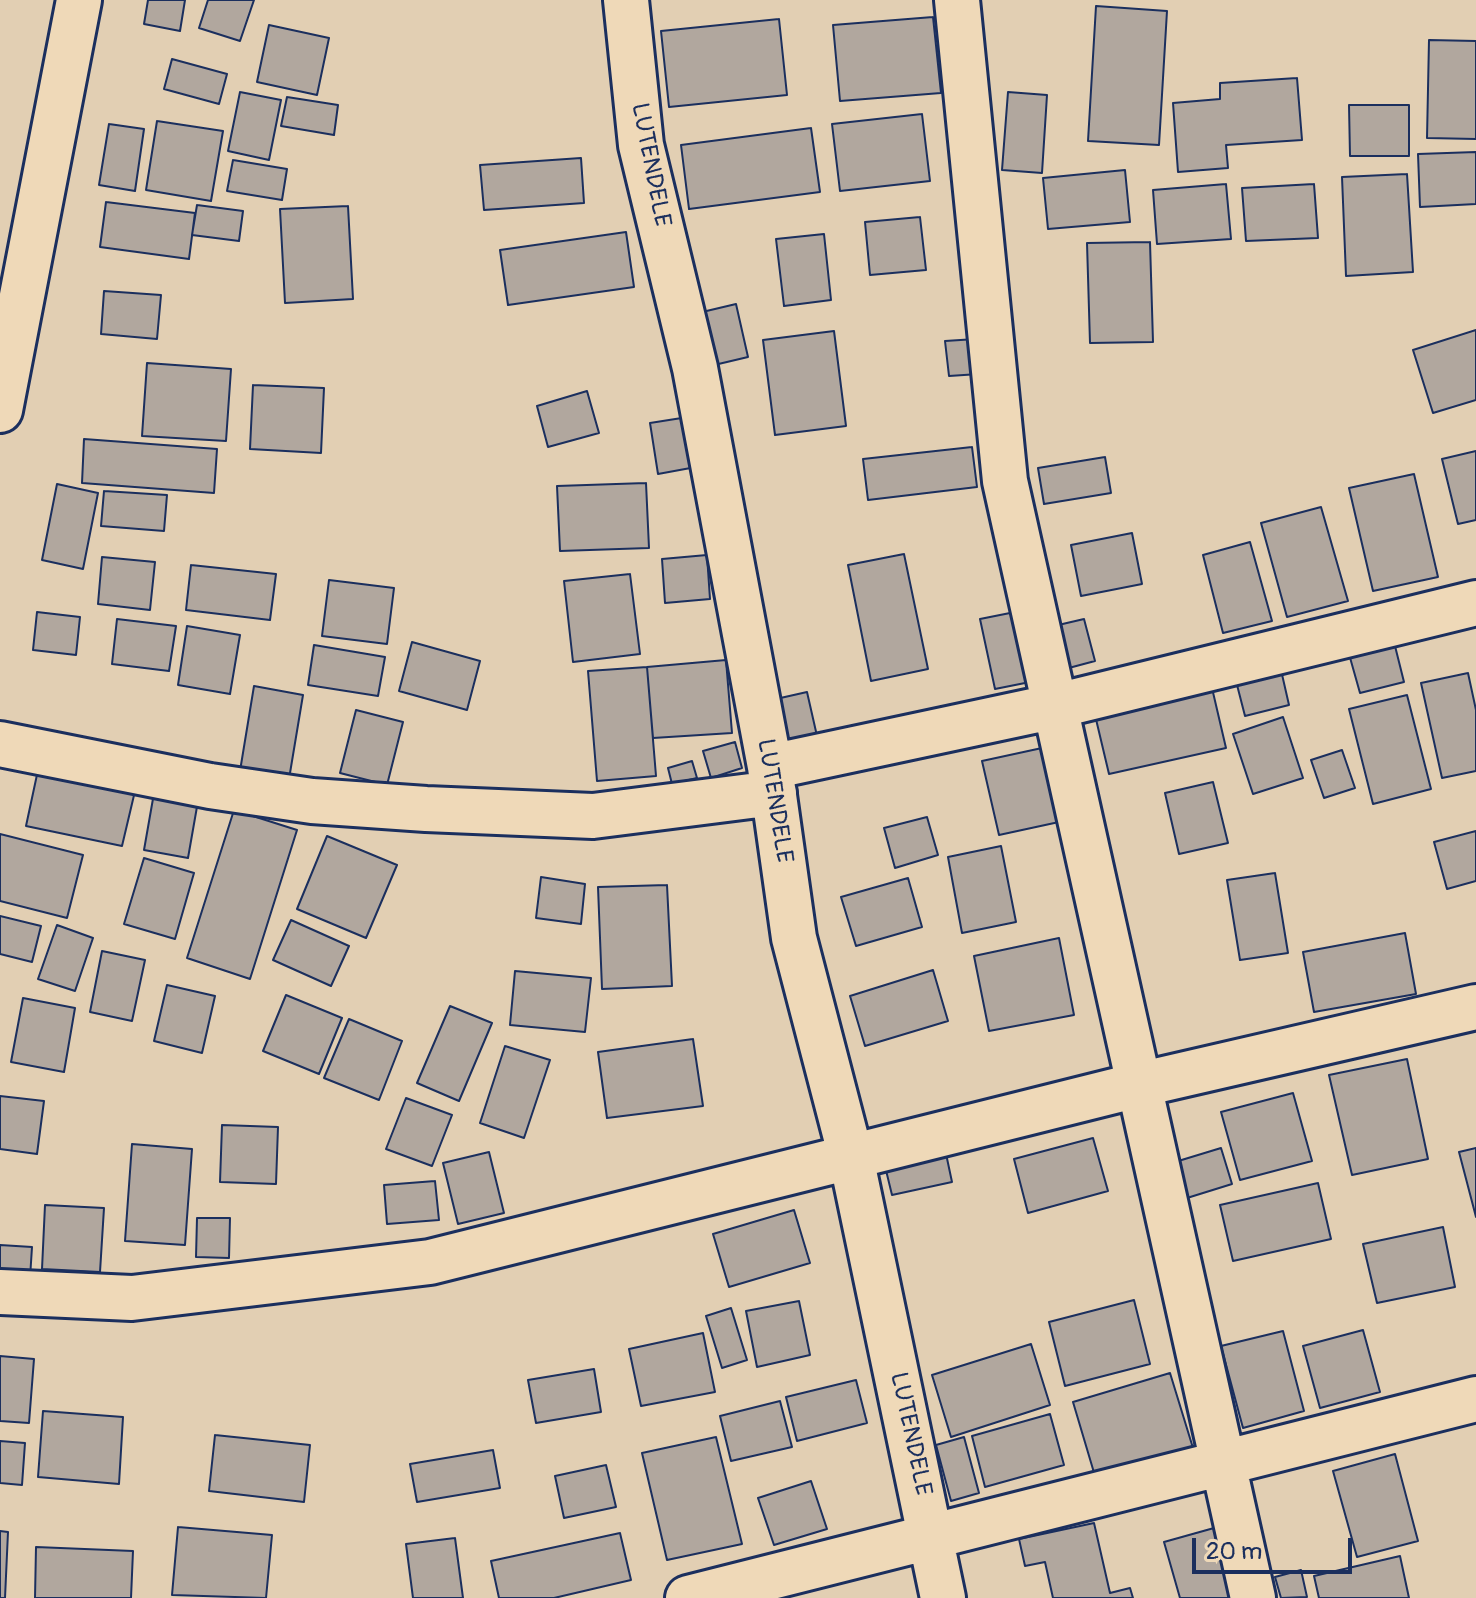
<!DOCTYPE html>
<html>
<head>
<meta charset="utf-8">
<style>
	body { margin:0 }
	#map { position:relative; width:1476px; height:1598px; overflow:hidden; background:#e2cfb3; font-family:Pangolin,sans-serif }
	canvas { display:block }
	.scale { position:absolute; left:1192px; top:1538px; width:160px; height:36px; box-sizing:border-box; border:4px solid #1b2f5e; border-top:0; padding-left:10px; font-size:24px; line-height:28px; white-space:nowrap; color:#1b2f5e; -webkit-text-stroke:6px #efd9b8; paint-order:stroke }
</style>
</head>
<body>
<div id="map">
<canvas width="1476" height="1598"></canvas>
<div class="scale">20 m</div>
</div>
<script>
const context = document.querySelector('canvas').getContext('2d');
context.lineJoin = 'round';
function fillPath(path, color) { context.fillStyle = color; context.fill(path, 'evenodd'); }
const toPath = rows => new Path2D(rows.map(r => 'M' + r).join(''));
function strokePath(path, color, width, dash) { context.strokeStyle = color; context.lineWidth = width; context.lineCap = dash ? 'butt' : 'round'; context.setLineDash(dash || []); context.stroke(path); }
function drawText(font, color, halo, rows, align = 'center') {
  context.font = font + ' Pangolin,sans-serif'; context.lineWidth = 6; context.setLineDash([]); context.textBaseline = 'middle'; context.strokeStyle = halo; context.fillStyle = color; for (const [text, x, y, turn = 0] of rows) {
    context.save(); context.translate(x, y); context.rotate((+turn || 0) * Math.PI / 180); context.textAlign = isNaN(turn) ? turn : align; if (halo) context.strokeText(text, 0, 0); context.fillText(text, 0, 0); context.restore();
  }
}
const building = toPath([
	[148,0,185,0,180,31,144,24,148,0],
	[208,0,254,0,240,41,199,28,208,0],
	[1096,6,1167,11,1159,145,1088,141,1096,6],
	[933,17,941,93,840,101,833,25,933,17],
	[779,19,787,95,669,107,661,31,779,19],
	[269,25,329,38,317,95,257,82,269,25],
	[1429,40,1476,41,1476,139,1427,138,1429,40],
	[172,59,227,74,219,104,164,89,172,59],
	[1297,78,1302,140,1226,145,1228,168,1178,172,1173,103,1220,99,1220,83,1297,78],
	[240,92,281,100,269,160,228,151,240,92],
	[1008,92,1047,95,1042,173,1002,170,1008,92],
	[287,97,338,105,334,135,281,126,287,97],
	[1349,105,1409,105,1409,156,1350,156,1349,105],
	[922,114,930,181,840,191,832,124,922,114],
	[157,121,223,131,211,201,146,190,157,121],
	[109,124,144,129,135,191,99,185,109,124],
	[811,128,820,192,689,209,681,145,811,128],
	[1476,152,1476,204,1420,207,1418,154,1476,152],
	[581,158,584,203,484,210,480,165,581,158],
	[233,160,287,169,282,200,227,191,233,160],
	[1125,170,1130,222,1048,229,1043,178,1125,170],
	[1407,174,1413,272,1346,276,1342,177,1407,174],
	[1226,184,1231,239,1157,244,1153,190,1226,184],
	[1314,184,1318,238,1246,241,1242,188,1314,184],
	[106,202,195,213,189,259,100,247,106,202],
	[197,205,243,211,239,241,192,235,197,205],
	[348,206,353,299,285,303,280,209,348,206],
	[920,217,926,270,870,275,865,222,920,217],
	[626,232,634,287,508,305,500,250,626,232],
	[824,234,831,300,784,306,776,239,824,234],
	[1150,242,1153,342,1090,343,1087,243,1150,242],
	[104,291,161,295,157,339,101,334,104,291],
	[736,304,748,357,710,366,698,313,736,304],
	[1476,330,1476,400,1433,413,1413,350,1476,330],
	[834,331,846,426,775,435,763,340,834,331],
	[976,339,979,374,949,376,945,341,976,339],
	[147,363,231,369,226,441,142,436,147,363],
	[253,385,324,388,321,453,250,449,253,385],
	[587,391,599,433,548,447,537,406,587,391],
	[688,417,696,467,658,474,650,423,688,417],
	[84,439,217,449,214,493,82,483,84,439],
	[972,447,977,487,868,500,863,459,972,447],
	[1476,451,1476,520,1458,524,1442,459,1476,451],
	[1105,457,1111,493,1044,504,1038,468,1105,457],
	[1414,474,1438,577,1373,591,1349,488,1414,474],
	[646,483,649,548,560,551,557,486,646,483],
	[57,484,98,493,83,569,42,560,57,484],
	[104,491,167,495,164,531,101,526,104,491],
	[1321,507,1348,601,1287,617,1261,523,1321,507],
	[1132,533,1142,584,1081,596,1071,545,1132,533],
	[1250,542,1272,621,1223,633,1203,555,1250,542],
	[904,554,928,669,871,681,848,565,904,554],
	[707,555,710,599,665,603,662,559,707,555],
	[102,557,155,562,150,610,98,604,102,557],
	[191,565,276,574,270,620,186,610,191,565],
	[630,574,640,654,573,662,564,581,630,574],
	[329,580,394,588,387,644,322,636,329,580],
	[1025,610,1040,680,995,689,980,619,1025,610],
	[37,612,80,617,76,655,33,650,37,612],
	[117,619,176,626,169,671,112,664,117,619],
	[1084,619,1095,661,1065,669,1054,626,1084,619],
	[187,626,240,635,230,694,178,685,187,626],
	[412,642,480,661,467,710,399,691,412,642],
	[1394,642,1404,682,1360,693,1349,654,1394,642],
	[314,645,385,657,378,696,308,685,314,645],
	[726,660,732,733,653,738,647,667,726,660],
	[647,667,656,776,597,781,588,671,647,667],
	[1281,670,1289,705,1245,716,1236,681,1281,670],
	[1468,673,1476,710,1476,771,1442,778,1421,683,1468,673],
	[254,686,303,695,289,779,240,771,254,686],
	[1212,688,1226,748,1109,774,1095,715,1212,688],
	[807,692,817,736,787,744,776,699,807,692],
	[1407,695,1431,789,1373,804,1349,709,1407,695],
	[356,710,403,722,387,785,340,773,356,710],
	[1283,717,1303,778,1253,794,1233,734,1283,717],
	[735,742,742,768,711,778,703,751,735,742],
	[1042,748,1059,822,999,835,982,761,1042,748],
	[1342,750,1355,788,1324,798,1311,760,1342,750],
	[692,761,697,778,672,784,668,768,692,761],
	[38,770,135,791,122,846,26,826,38,770],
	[1213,782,1228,843,1179,854,1165,793,1213,782],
	[154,793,198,801,188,858,144,850,154,793],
	[234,810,297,830,250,979,187,958,234,810],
	[927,817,938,855,895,868,884,828,927,817],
	[1476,831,1476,881,1447,889,1434,842,1476,831],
	[0,834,83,855,67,918,0,901,0,834],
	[327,836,397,865,366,938,297,909,327,836],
	[1001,846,1016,922,962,933,948,857,1001,846],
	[144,858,194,873,175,939,124,924,144,858],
	[1275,873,1288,953,1240,960,1227,880,1275,873],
	[541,877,585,884,581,924,536,918,541,877],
	[908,878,922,927,856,946,841,897,908,878],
	[667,885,672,986,602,989,598,887,667,885],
	[0,916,41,926,32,962,0,954,0,916],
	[291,920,349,946,331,986,273,960,291,920],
	[57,925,93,938,75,991,38,979,57,925],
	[1405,933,1416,994,1314,1012,1303,952,1405,933],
	[1059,938,1074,1015,989,1031,974,956,1059,938],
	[102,951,145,960,132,1021,90,1012,102,951],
	[933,970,948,1021,865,1046,850,996,933,970],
	[515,971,591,978,585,1032,510,1025,515,971],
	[167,985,215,996,202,1053,154,1041,167,985],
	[286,995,342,1018,319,1074,263,1051,286,995],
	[23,998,75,1008,64,1072,11,1062,23,998],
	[450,1006,492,1023,459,1101,417,1083,450,1006],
	[349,1019,402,1041,379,1100,324,1078,349,1019],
	[693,1039,703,1106,607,1118,598,1052,693,1039],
	[505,1046,550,1060,524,1138,480,1123,505,1046],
	[1407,1059,1428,1159,1352,1175,1329,1075,1407,1059],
	[1293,1093,1312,1161,1240,1180,1221,1112,1293,1093],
	[0,1096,44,1101,37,1154,0,1149,0,1096],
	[406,1098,452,1115,432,1166,386,1149,406,1098],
	[222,1125,278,1127,276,1184,220,1182,222,1125],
	[1093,1138,1108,1191,1028,1213,1014,1159,1093,1138],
	[132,1144,192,1149,185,1245,125,1241,132,1144],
	[1221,1148,1232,1184,1187,1198,1175,1162,1221,1148],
	[1476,1148,1476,1217,1459,1152,1476,1148],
	[945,1149,952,1182,892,1195,884,1162,945,1149],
	[489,1152,504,1213,458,1224,443,1163,489,1152],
	[435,1181,439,1220,387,1224,384,1185,435,1181],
	[1318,1183,1331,1239,1233,1261,1220,1205,1318,1183],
	[45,1205,104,1208,100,1272,42,1269,45,1205],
	[794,1210,810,1263,729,1287,713,1234,794,1210],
	[197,1218,230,1218,229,1258,196,1257,197,1218],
	[1443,1227,1455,1287,1377,1303,1363,1244,1443,1227],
	[0,1245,32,1247,30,1278,0,1276,0,1245],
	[1134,1300,1150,1364,1065,1386,1049,1322,1134,1300],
	[799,1301,810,1355,757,1367,746,1311,799,1301],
	[731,1308,747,1360,722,1368,706,1316,731,1308],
	[1363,1330,1380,1392,1320,1408,1303,1346,1363,1330],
	[1283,1331,1304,1411,1243,1428,1221,1346,1283,1331],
	[703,1333,715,1392,641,1406,629,1349,703,1333],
	[1031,1344,1050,1405,951,1437,932,1375,1031,1344],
	[0,1356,34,1359,29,1423,0,1421,0,1356],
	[594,1369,601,1412,536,1423,528,1380,594,1369],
	[1170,1373,1193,1448,1095,1476,1073,1402,1170,1373],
	[856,1380,867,1423,797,1441,786,1397,856,1380],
	[780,1401,792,1447,731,1461,720,1416,780,1401],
	[43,1411,123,1417,119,1484,38,1477,43,1411],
	[1050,1414,1064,1465,985,1487,972,1436,1050,1414],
	[215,1435,310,1445,304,1502,209,1491,215,1435],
	[716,1437,742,1544,667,1560,642,1453,716,1437],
	[964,1437,979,1493,951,1501,936,1445,964,1437],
	[0,1441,25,1443,22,1485,0,1483,0,1441],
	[493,1450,500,1488,417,1502,410,1464,493,1450],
	[1395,1454,1418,1541,1357,1557,1333,1471,1395,1454],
	[606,1465,616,1507,564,1518,555,1476,606,1465],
	[811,1481,827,1529,774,1545,758,1498,811,1481],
	[1094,1523,1110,1593,1130,1588,1133,1598,1053,1598,1045,1562,1025,1566,1019,1539,1094,1523],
	[178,1527,272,1535,266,1598,172,1595,178,1527],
	[1214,1528,1233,1598,1180,1598,1164,1542,1214,1528],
	[0,1531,8,1532,5,1598,0,1598,0,1531],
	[620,1533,631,1580,554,1598,499,1598,491,1561,620,1533],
	[455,1538,463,1598,413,1598,406,1544,455,1538],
	[36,1547,133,1551,131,1598,35,1598,36,1547],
	[1400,1556,1409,1598,1319,1598,1314,1576,1400,1556],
	[1301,1570,1307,1597,1281,1598,1275,1577,1301,1570]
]);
fillPath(building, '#b1a79e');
strokePath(building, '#1b2f5e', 2);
const minor = toPath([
	[626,0,641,145,695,368,770,767,794,938,851,1157,943,1598],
	[957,0,1005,481,1253,1598],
	[0,410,79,0],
	[0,744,210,786,312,801,426,809,593,816,774,793],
	[770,767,1056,706,1476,603],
	[0,1292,132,1298,430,1262,1138,1085,1476,1007],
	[688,1598,1476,1399]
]);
strokePath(minor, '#1b2f5e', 50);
strokePath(minor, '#efd9b8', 44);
drawText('24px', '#1b2f5e', '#efd9b8', [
	["LUTENDELE",650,165,79],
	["LUTENDELE",774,801,81],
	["LUTENDELE",910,1434,78]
]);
</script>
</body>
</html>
